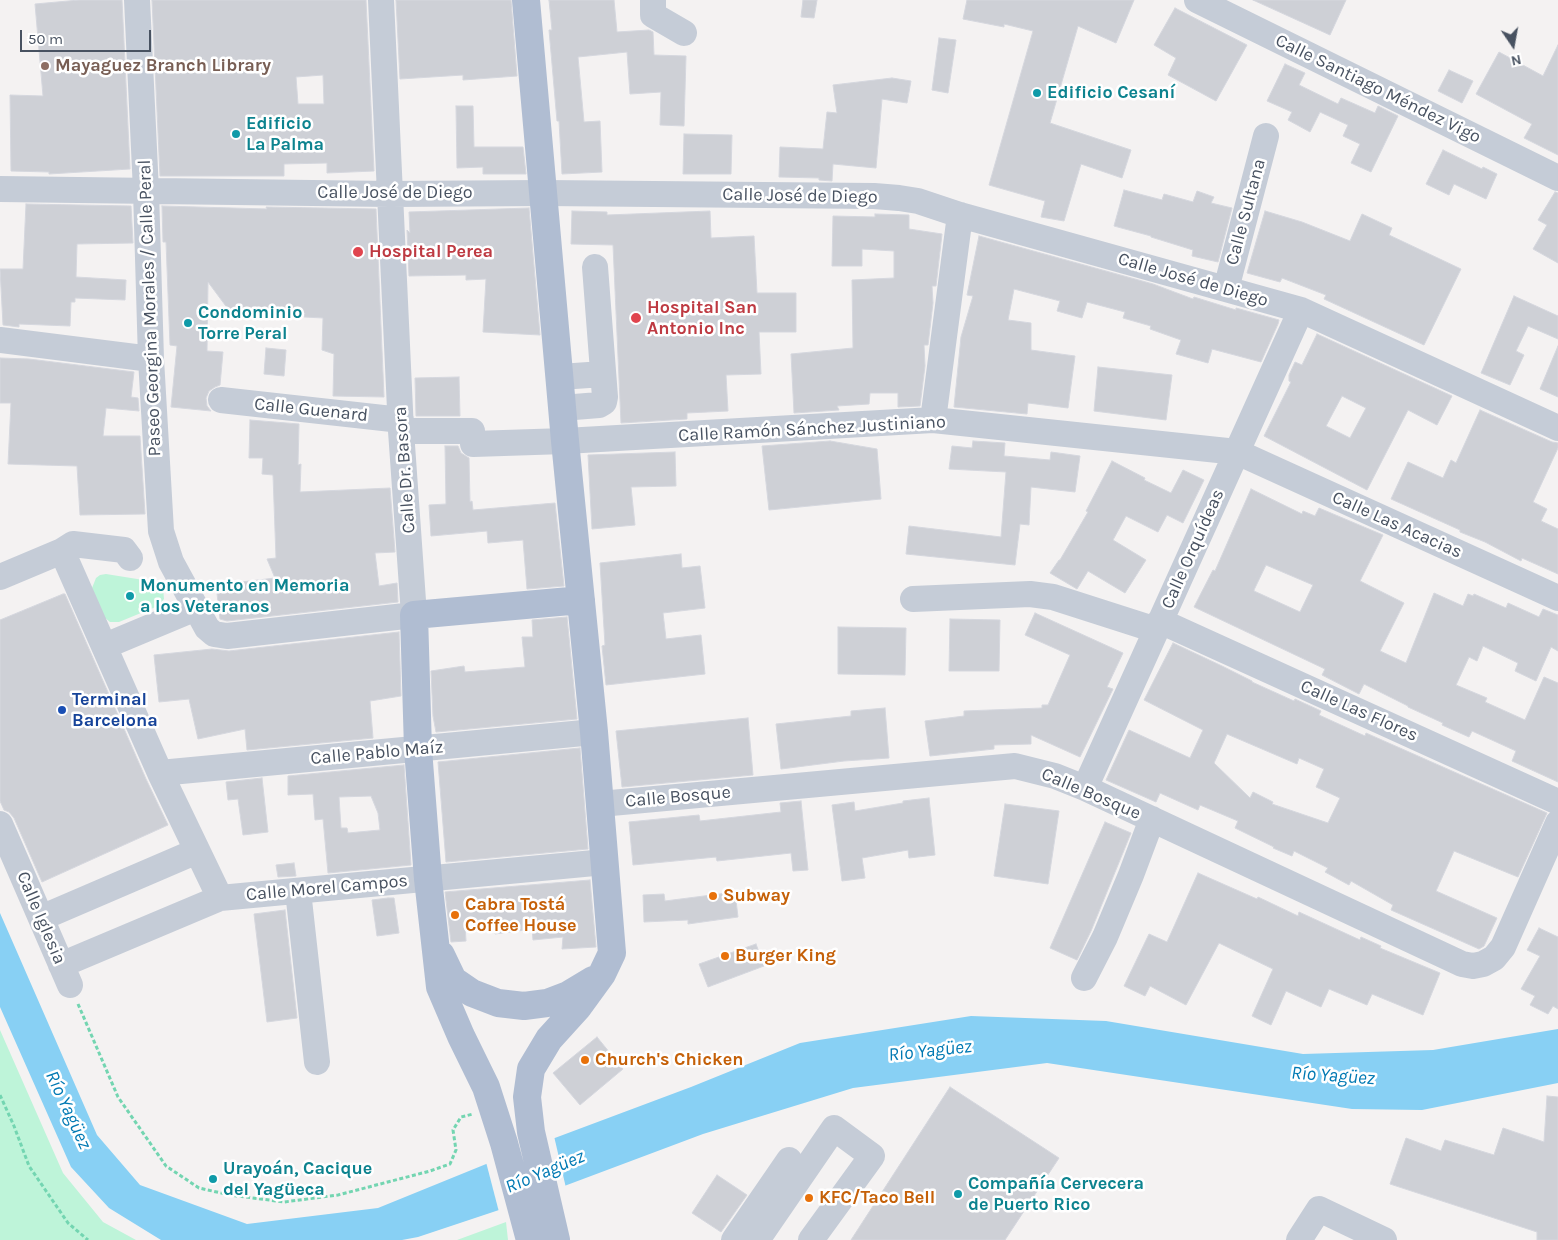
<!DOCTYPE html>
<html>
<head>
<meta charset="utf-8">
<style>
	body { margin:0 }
	#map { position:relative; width:1558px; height:1240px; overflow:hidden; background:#f4f2f2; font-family:Karla,sans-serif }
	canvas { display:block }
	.north { position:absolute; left:1488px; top:20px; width:50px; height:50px; -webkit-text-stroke:4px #fff; paint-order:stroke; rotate:168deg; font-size:14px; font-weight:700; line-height:20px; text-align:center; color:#485261 }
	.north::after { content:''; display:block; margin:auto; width:18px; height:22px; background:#485261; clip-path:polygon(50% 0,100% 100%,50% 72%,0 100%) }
	.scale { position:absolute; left:20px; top:30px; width:131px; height:22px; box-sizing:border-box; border:2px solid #485261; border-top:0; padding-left:6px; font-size:15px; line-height:18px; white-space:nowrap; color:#485261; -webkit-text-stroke:4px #fff; paint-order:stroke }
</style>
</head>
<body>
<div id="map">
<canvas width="1558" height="1240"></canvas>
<div class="north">N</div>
<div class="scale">50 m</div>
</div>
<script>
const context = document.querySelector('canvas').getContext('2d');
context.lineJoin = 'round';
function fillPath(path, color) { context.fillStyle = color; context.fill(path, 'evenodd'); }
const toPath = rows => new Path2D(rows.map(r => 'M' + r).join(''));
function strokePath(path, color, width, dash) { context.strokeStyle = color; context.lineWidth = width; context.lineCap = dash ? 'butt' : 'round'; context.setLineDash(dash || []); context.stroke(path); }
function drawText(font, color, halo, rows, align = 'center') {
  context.font = font + ' Karla,sans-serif'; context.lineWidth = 5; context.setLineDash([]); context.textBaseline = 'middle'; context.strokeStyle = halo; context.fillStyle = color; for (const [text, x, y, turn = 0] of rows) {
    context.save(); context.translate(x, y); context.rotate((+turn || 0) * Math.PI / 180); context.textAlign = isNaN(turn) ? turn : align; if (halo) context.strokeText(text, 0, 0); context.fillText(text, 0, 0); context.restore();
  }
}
fillPath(toPath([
	[106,574,156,582,163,588,164,599,158,606,119,622,110,622,104,617,92,588,96,578,100,575],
	[0,1030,63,1173,103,1222,136,1240,0,1240],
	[506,1222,508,1240,457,1240]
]), '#bef4d9');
fillPath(toPath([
	[0,913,97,1135,140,1185,247,1224,378,1208,496,1160,691,1087,800,1043,971,1016,1106,1021,1303,1054,1433,1050,1558,1029,1558,1083,1422,1110,1352,1109,1047,1063,853,1088,703,1134,511,1206,418,1237,402,1240,161,1240,109,1208,71,1167,0,1007]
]), '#88d0f4');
fillPath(toPath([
	[554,1136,566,1188,499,1212,486,1162]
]), '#f4f2f2');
const building = toPath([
	[79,0,122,0,130,169,49,174,49,172,11,171,10,95,43,96,35,4,79,0],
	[152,0,366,0,374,171,327,173,327,163,284,164,284,176,160,176,152,0],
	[323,75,324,104,298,104,296,77,323,75],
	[396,0,511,0,517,76,463,80,463,75,400,79,396,0],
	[549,0,614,0,617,32,649,30,653,32,654,55,686,56,684,126,660,125,661,92,630,94,627,52,578,57,584,122,600,121,602,172,562,174,559,121,557,121,549,30,552,30,549,0],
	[803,0,817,0,814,18,801,17,803,0],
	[967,0,1134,0,1116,43,1078,26,1050,123,1131,150,1122,178,1081,164,1064,221,1041,217,1045,201,989,185,1033,31,1004,24,1004,27,963,19,967,0],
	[1253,0,1346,0,1330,35,1253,0],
	[1175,8,1247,45,1216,101,1168,75,1176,58,1154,45,1175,8],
	[939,38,956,40,948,93,932,90,939,38],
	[1558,45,1558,155,1524,138,1532,124,1476,94,1499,52,1543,76,1558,45],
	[1285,64,1305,73,1299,85,1338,104,1341,98,1375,113,1378,106,1398,116,1371,172,1351,163,1360,144,1343,136,1348,125,1320,112,1310,132,1288,120,1292,112,1267,101,1285,64],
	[1449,70,1473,81,1462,103,1438,91,1449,70],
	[892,78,911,81,907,103,882,99,876,168,833,164,832,181,819,180,819,178,779,177,780,147,823,149,827,112,837,113,833,85,892,78],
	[456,106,473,106,474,147,523,147,526,174,483,174,483,167,457,168,456,106],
	[684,134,732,135,731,174,683,174,684,134],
	[1443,150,1482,169,1483,167,1497,174,1486,199,1454,184,1449,195,1426,184,1443,150],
	[1124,190,1162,200,1164,194,1193,202,1197,191,1214,197,1211,203,1232,208,1218,262,1192,256,1193,250,1151,237,1151,236,1114,226,1124,190],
	[1555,192,1558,193,1558,263,1533,249,1547,225,1538,220,1555,192],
	[26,204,131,206,133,243,77,244,76,277,126,280,125,300,75,298,75,302,71,302,70,326,19,324,19,327,3,325,0,269,23,269,26,204],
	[162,206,267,209,266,207,376,209,384,397,333,396,334,354,322,350,323,318,304,317,305,313,231,313,208,282,207,351,223,352,220,385,215,387,209,391,206,398,207,406,211,411,171,407,177,346,170,345,166,242,163,242,162,206],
	[529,208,540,335,483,332,486,279,466,280,466,275,409,276,407,230,410,233,409,212,529,208],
	[572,211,607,212,607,215,710,211,711,238,754,236,757,293,796,293,796,332,759,332,761,374,726,375,728,411,687,413,687,419,621,423,613,245,571,244,572,211],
	[1265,211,1302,222,1350,241,1362,214,1392,228,1389,235,1461,269,1424,345,1324,299,1326,295,1282,278,1280,282,1247,273,1265,211],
	[875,214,909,215,909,229,942,234,936,286,932,286,933,303,928,345,924,345,925,366,920,406,898,407,898,393,870,393,869,404,837,406,839,410,794,413,791,354,853,348,852,280,894,278,894,251,862,249,862,266,832,266,833,216,875,217,875,214],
	[979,236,1153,284,1193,299,1194,297,1236,310,1236,308,1279,320,1278,324,1261,362,1212,349,1208,363,1176,354,1181,340,1150,329,1151,326,1123,318,1125,312,1087,302,1082,318,1057,311,1060,301,1014,289,1008,320,1031,323,1031,350,1075,356,1068,408,1028,403,1027,414,954,407,961,337,973,296,967,295,979,236],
	[1514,296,1558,316,1558,339,1528,326,1516,351,1524,355,1510,385,1481,373,1514,296],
	[1317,334,1452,396,1437,425,1408,410,1367,490,1264,436,1291,382,1289,381,1289,375,1295,362,1302,365,1317,334],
	[1342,396,1366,408,1350,438,1326,426,1342,396],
	[1558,346,1558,397,1540,389,1558,346],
	[266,348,286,350,284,376,264,374,266,348],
	[0,358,29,359,134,372,131,397,138,398,139,411,106,408,103,436,140,436,145,514,80,515,77,466,8,464,11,403,0,403,0,358],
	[1098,367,1172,375,1166,420,1094,411,1098,367],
	[459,377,460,416,416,416,415,378,459,377],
	[1480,410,1552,442,1558,443,1558,448,1533,502,1547,509,1541,521,1558,529,1558,574,1522,558,1521,561,1485,542,1460,532,1460,530,1391,499,1408,462,1443,478,1451,460,1456,463,1480,410],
	[250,420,299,424,298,465,301,464,300,492,390,488,395,552,375,553,379,586,397,583,398,602,227,621,220,619,216,585,275,578,267,559,276,558,273,475,262,474,263,458,249,458,250,420],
	[830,441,877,449,881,499,769,510,762,446,830,441],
	[973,441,1005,443,1004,456,1050,460,1051,452,1080,456,1075,492,1031,487,1029,525,1020,524,1015,565,906,554,909,526,1001,537,1006,472,949,469,952,446,972,448,973,441],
	[445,446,458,446,461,453,469,458,470,502,472,501,473,510,555,503,564,586,527,589,523,540,488,543,487,531,431,536,429,505,446,504,445,446],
	[675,452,676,486,631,487,635,525,592,529,588,455,675,452],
	[1112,461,1145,478,1144,480,1171,493,1183,470,1204,480,1183,523,1167,515,1158,532,1126,516,1113,540,1146,560,1125,593,1088,571,1077,589,1050,573,1059,560,1060,560,1088,512,1086,511,1112,461],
	[1251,489,1302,514,1303,511,1315,516,1319,508,1383,535,1360,581,1404,603,1380,651,1406,663,1434,593,1463,606,1468,594,1473,596,1474,594,1506,608,1508,603,1539,617,1543,609,1558,615,1558,651,1551,647,1536,681,1515,671,1518,663,1483,646,1477,661,1469,657,1456,685,1487,698,1485,702,1525,720,1544,677,1558,683,1558,782,1512,761,1516,751,1472,731,1469,737,1442,725,1443,723,1408,707,1408,706,1364,684,1359,694,1322,675,1325,669,1194,607,1213,570,1215,571,1251,489],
	[1266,565,1313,585,1300,612,1254,591,1254,590,1266,565],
	[681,554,682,568,700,566,705,608,663,613,666,639,701,635,705,674,606,685,602,646,605,645,600,563,681,554],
	[63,594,65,594,146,779,168,825,42,882,14,818,9,812,4,810,0,801,0,620,63,594],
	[1035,613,1123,653,1107,687,1113,689,1080,757,1031,735,1031,744,994,745,994,749,930,756,925,721,964,716,964,711,1042,708,1042,705,1048,705,1070,655,1025,635,1035,613],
	[567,617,577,719,436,732,433,716,431,671,464,666,465,672,525,667,522,637,533,637,532,620,567,617],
	[950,619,1000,620,999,671,949,671,950,619],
	[838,627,906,628,905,675,838,674,838,627],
	[399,632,401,696,370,701,373,738,247,750,245,729,198,739,189,699,159,702,154,655,212,649,229,651,399,632],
	[1173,643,1222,666,1252,681,1252,682,1294,701,1295,699,1321,711,1319,715,1365,736,1366,733,1547,813,1518,877,1454,851,1436,891,1497,918,1484,946,1479,949,1391,910,1393,905,1351,881,1349,885,1325,872,1328,868,1294,851,1292,856,1273,848,1274,847,1235,828,1238,821,1200,805,1198,810,1160,793,1156,802,1106,780,1129,730,1190,758,1203,730,1144,700,1173,643],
	[1227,734,1297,764,1299,758,1324,769,1316,787,1340,798,1328,823,1272,804,1273,802,1253,792,1250,798,1214,763,1227,734],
	[885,708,889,758,844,761,781,769,776,724,851,716,851,711,885,708],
	[748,718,753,775,622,787,616,731,748,718],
	[580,748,588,849,446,862,438,762,580,748],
	[404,765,411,865,328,873,323,819,315,820,313,794,288,795,288,776,404,765],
	[371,796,378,813,380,830,348,833,347,828,341,828,339,797,371,796],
	[262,778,268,832,243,835,238,799,228,800,226,782,262,778],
	[929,798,935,855,909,858,908,850,862,858,865,878,842,881,832,805,854,802,855,811,903,803,903,801,929,798],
	[801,801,808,870,793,871,791,853,717,861,716,857,633,865,629,822,699,815,700,821,781,812,780,803,801,801],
	[1005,804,1059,811,1048,884,994,876,1005,804],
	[1105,822,1131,833,1091,931,1077,960,1050,948,1105,822],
	[294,863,296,876,278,877,276,865,294,863],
	[1198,873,1257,899,1258,897,1298,916,1299,912,1360,940,1361,937,1381,946,1380,948,1440,973,1423,1015,1372,994,1367,1005,1329,989,1321,1007,1286,991,1271,1025,1252,1016,1273,969,1219,943,1186,1005,1150,986,1145,996,1124,986,1149,934,1167,942,1198,873],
	[590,880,596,947,562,949,563,937,533,940,532,929,495,934,493,920,465,924,466,941,451,942,445,892,590,880],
	[735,892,738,917,688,924,688,920,644,922,643,895,664,894,665,901,735,892],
	[388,898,394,898,399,933,377,936,372,900,388,898],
	[285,910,297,1018,267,1022,254,914,285,910],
	[1539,928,1558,937,1558,1009,1553,1006,1548,1014,1530,1005,1535,996,1521,989,1540,956,1527,950,1539,928],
	[756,944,764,966,708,987,699,964,756,944],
	[597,1037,623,1069,580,1105,553,1073,597,1037],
	[950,1087,1059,1158,1005,1240,851,1240,950,1087],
	[1547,1096,1558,1097,1558,1240,1537,1240,1537,1232,1390,1184,1406,1138,1441,1151,1445,1140,1494,1155,1503,1128,1544,1142,1547,1096],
	[717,1175,747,1195,721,1232,692,1213,717,1175]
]);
fillPath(building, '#ced0d6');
strokePath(building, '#d5d7de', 1);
strokePath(toPath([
	[78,1004,118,1097,166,1166,199,1188,230,1195,284,1202,338,1195,430,1171,450,1164,456,1150,453,1130,461,1117,473,1114],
	[0,1095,14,1126,29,1166,68,1223,88,1240]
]), '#73d5b1', 3, [4, 2.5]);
strokePath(toPath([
	[137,0,146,191,151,359,161,531,171,562,207,628,214,634,227,636,414,615,401,431,381,0],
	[653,0,653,15,684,33],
	[1197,0,1558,178],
	[0,189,390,194,544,193,874,196,899,198,918,201,960,215,1301,310,1558,428],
	[1226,289,1266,136],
	[0,340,151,359],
	[560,377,603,374],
	[221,400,401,420],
	[562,408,599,405,604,402,605,397,595,267],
	[933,420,960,215],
	[401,431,472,431,473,444,565,441,933,420,1237,452,1558,598],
	[62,551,160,773,220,898],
	[0,577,62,551,73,544,124,550,130,558],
	[913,599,1030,594,1053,597,1156,630],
	[1160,621,1558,802],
	[105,646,196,608],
	[160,773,594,732],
	[1085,788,1301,310],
	[600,804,1015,766,1055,776,1085,788,1462,964,1473,966,1483,964,1494,958,1503,947,1558,823],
	[0,824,70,985],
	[298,891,317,1062],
	[41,918,197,851],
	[61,965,220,898,605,862],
	[1084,978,1105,937,1131,875,1152,819],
	[734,1240,789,1160],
	[757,1240,834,1128,872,1156,811,1240],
	[1299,1240,1319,1209,1384,1240]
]), '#c5ccd7', 26);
strokePath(toPath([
	[526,0,565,441,594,732,612,953,602,974,578,1007,549,1039,531,1069,527,1097,531,1132,556,1240],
	[441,955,453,980,472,993,498,1003,524,1006,547,1003,568,995,593,980],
	[530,1240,504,1143,486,1087,461,1036,440,987,428,879,418,749,414,615,581,600]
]), '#b0bdd2', 28);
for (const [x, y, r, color] of [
	[45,66,5,"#8d6e63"],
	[1037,93,5,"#0f9aa8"],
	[236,134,5,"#0f9aa8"],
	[358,252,6,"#e0444e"],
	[636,318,6,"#e0444e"],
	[188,323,5,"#0f9aa8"],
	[130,596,5,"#0f9aa8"],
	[62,710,5,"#1a4fb4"],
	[713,896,5,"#e8710a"],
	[455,915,5,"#e8710a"],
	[725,956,5,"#e8710a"],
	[585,1060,5,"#e8710a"],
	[213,1179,5,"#0f9aa8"],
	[958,1194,5,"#0f9aa8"],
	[809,1198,5,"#e8710a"]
]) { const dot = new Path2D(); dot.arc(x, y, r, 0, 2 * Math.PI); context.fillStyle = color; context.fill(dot); strokePath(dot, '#fff', 2); }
drawText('bold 18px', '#785e54', '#fff', [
	["Mayaguez Branch Library",55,66]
], 'left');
drawText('18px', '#485261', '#fff', [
	["Calle Santiago Méndez Vigo",1378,89,26],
	["Calle José de Diego",395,193],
	["Calle José de Diego",800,196,1],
	["Calle Sultana",1246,212,-75],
	["Calle José de Diego",1193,280,16],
	["Paseo Georgina Morales / Calle Peral",150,308,-92],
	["Calle Guenard",311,410,6],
	["Calle Ramón Sánchez Justiniano",812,429,-3],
	["Calle Dr. Basora",405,470,-94],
	["Calle Las Acacias",1397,525,24],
	["Calle Orquídeas",1193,549,-66],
	["Calle Las Flores",1359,711,24],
	["Calle Pablo Maíz",377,753,-5],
	["Calle Bosque",1091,794,23],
	["Calle Bosque",678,797,-5],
	["Calle Morel Campos",327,888,-5],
	["Calle Iglesia",41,918,67]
]);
drawText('bold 18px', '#0d838f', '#fff', [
	["Edificio Cesaní",1047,93],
	["Edificio",246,124],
	["La Palma",246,145],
	["Condominio",198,313],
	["Torre Peral",198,334],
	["Monumento en Memoria",140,586],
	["a los Veteranos",140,607],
	["Urayoán, Cacique",223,1169],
	["del Yagüeca",223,1190],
	["Compañía Cervecera",968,1184],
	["de Puerto Rico",968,1205]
], 'left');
drawText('bold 18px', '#be3a42', '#fff', [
	["Hospital Perea",369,252],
	["Hospital San",647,308],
	["Antonio Inc",647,329]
], 'left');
drawText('bold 18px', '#164399', '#fff', [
	["Terminal",72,700],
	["Barcelona",72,721]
], 'left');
drawText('bold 18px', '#c56008', '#fff', [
	["Subway",723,896],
	["Cabra Tostá",465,905],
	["Coffee House",465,926],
	["Burger King",735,956],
	["Church's Chicken",595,1060],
	["KFC/Taco Bell",819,1198]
], 'left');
drawText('italic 19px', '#0179b3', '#fff', [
	["Río Yagüez",930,1051,-6],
	["Río Yagüez",1333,1076,4],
	["Río Yagüez",68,1110,65],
	["Río Yagüez",545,1172,-23]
]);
</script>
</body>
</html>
